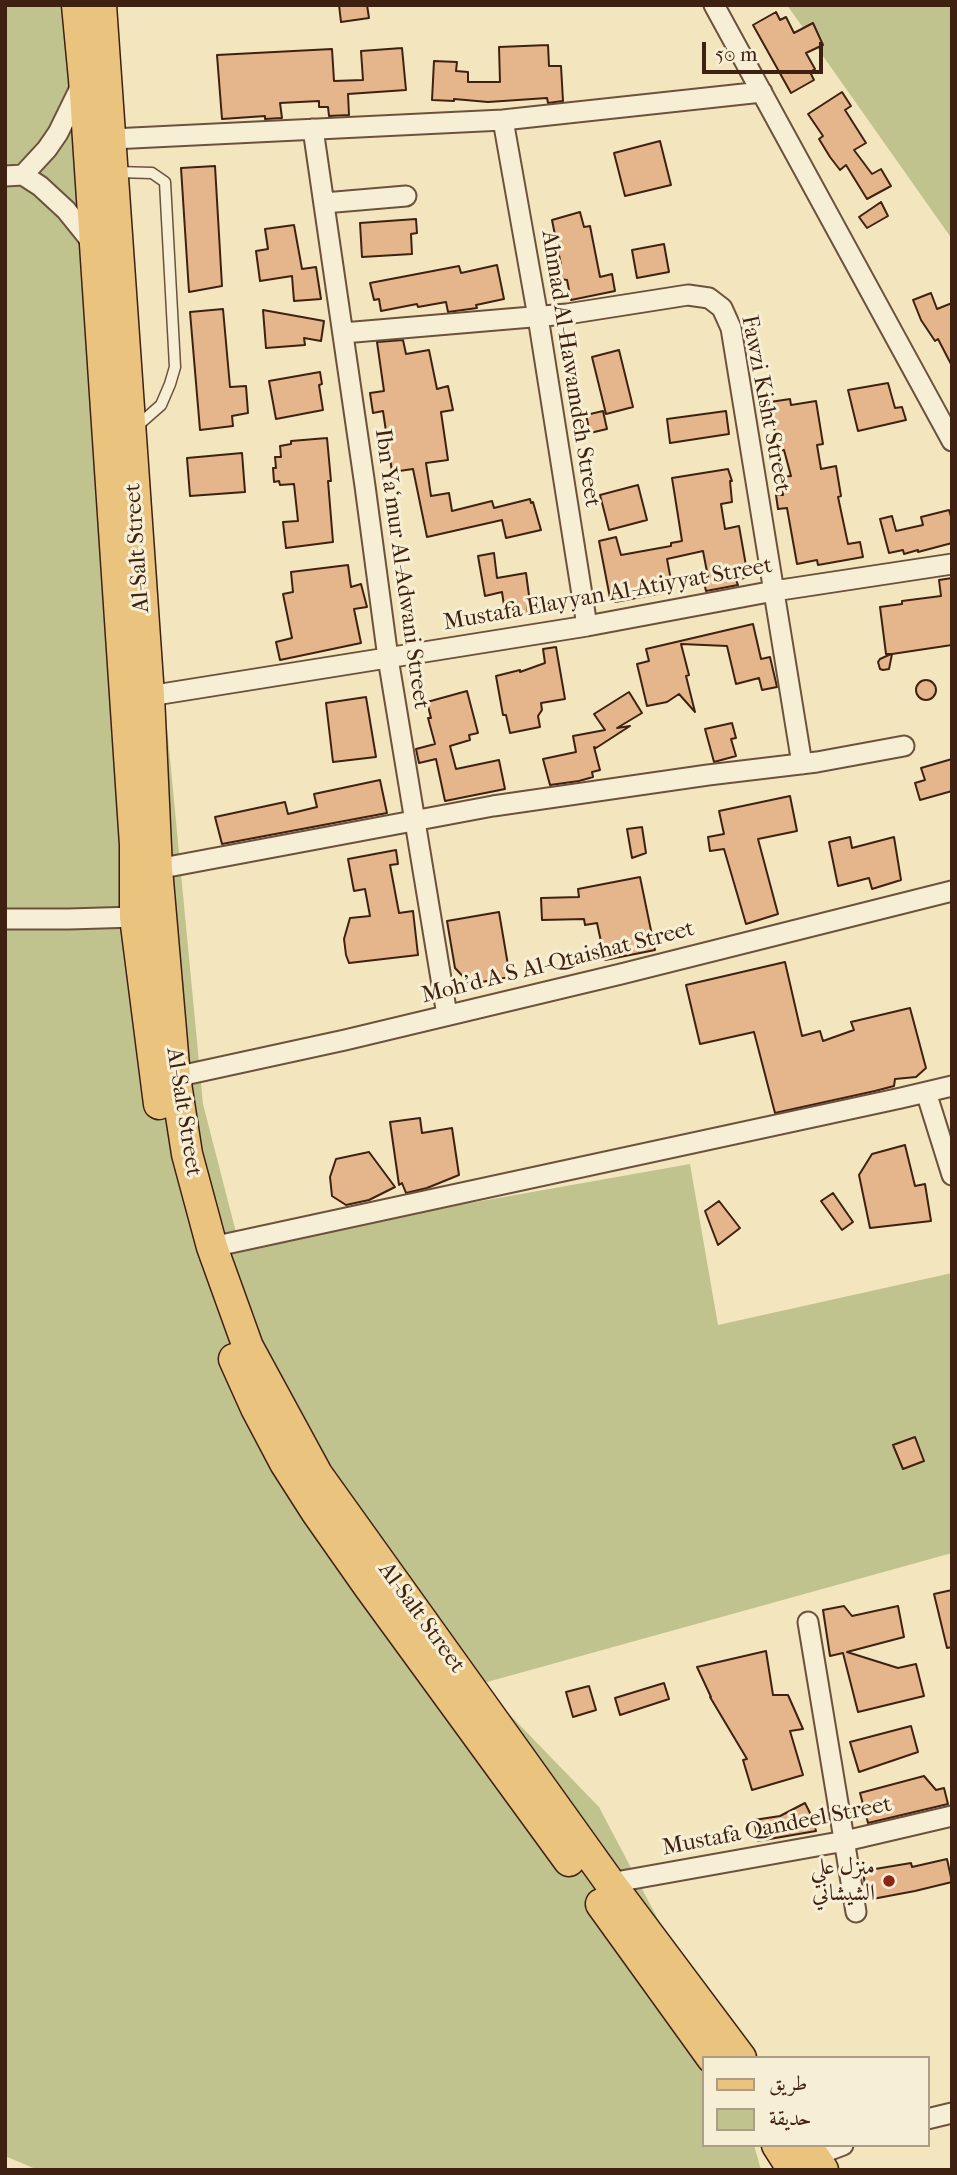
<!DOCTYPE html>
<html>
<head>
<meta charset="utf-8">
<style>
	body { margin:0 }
	#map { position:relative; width:957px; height:2175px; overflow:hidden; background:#f3e6be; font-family:"IM FELL French Canon",Amiri,serif }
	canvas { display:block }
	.frame { position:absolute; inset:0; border:7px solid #3f2112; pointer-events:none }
	.legend { position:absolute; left:702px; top:2056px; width:228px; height:91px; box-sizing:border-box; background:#f7efd5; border:2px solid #ad9d87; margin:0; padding:9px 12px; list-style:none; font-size:21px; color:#3f2112 }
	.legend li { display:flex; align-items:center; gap:14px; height:35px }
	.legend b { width:35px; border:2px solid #ad9d87 }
	.scale { position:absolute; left:702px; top:42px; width:121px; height:32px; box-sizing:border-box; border:4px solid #3f2112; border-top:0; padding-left:9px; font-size:21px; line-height:24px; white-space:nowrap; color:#3f2112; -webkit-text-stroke:5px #f7efd5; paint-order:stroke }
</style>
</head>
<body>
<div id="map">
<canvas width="957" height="2175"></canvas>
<div class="frame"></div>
<ul class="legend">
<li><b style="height:9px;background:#eac37f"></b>طريق</li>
<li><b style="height:19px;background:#c1c38e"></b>حديقة</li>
</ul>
<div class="scale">50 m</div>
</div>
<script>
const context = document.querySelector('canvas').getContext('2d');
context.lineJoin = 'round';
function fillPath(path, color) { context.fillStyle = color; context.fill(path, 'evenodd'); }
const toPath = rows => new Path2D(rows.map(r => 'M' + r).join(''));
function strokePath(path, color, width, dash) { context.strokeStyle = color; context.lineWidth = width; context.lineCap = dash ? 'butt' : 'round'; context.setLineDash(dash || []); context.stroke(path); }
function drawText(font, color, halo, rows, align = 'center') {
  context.font = font + ' "IM FELL French Canon",Amiri,serif'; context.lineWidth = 6; context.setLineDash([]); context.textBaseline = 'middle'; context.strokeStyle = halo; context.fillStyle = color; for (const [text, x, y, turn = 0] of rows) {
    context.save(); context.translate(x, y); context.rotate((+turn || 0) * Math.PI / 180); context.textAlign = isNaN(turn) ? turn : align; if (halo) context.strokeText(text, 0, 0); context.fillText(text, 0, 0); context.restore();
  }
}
fillPath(toPath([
	[5,5,98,5,203,1104,239,1244,690,1164,718,1325,952,1273,952,1553,480,1684,599,1807,731,2058,703,2058,703,2145,754,2145,761,2170,38,2170,5,2156],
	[787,5,952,5,952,239]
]), '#c1c38e');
const building = toPath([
	[339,5,367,5,369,18,341,22,339,5],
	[776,12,780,20,786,17,794,33,813,23,823,45,806,53,815,69,810,72,814,80,791,93,753,25,776,12],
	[548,45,549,66,561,66,563,101,548,103,547,98,488,102,454,99,454,101,432,100,434,61,457,62,456,71,468,72,468,82,500,82,499,47,548,45],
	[402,48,406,90,348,94,349,115,329,116,328,107,319,107,319,101,280,103,282,118,265,119,265,116,222,119,217,55,332,49,334,81,363,80,361,51,402,48],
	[842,92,851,106,845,110,866,143,854,150,872,174,881,169,891,186,867,199,846,165,840,170,830,157,819,139,823,136,808,114,842,92],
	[660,141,671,185,625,196,614,153,660,141],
	[215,166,222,286,189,292,181,168,215,166],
	[881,202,888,216,867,228,859,217,881,202],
	[580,212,584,227,590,226,600,277,612,274,615,291,571,300,567,280,560,279,556,273,561,265,552,220,580,212],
	[416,219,417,233,411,234,412,254,362,257,360,223,416,219],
	[294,225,302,269,316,267,321,299,294,301,292,276,260,281,256,251,268,249,265,229,294,225],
	[664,244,669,272,637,278,632,250,664,244],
	[497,265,504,299,476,305,477,308,448,312,446,302,418,307,417,304,381,311,379,299,374,300,370,283,459,266,461,273,497,265],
	[931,293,937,309,952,303,952,366,938,339,935,341,921,320,913,300,931,293],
	[223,309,230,387,246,386,248,413,232,416,233,426,200,430,190,312,223,309],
	[263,310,324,321,321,341,304,338,305,345,266,348,263,310],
	[403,340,406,354,429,350,437,389,448,386,453,410,441,412,448,460,426,463,431,496,449,493,452,511,492,501,494,508,530,499,531,503,533,502,541,530,506,538,502,520,427,537,413,469,392,472,383,411,373,413,370,393,384,391,377,342,403,340],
	[619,350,633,407,606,414,592,357,619,350],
	[320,372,322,384,319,385,323,410,276,419,269,381,320,372],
	[888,383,895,408,902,407,906,420,858,431,848,390,888,383],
	[790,399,791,405,816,401,823,444,817,445,821,469,836,466,841,496,838,497,848,544,860,542,863,557,818,565,817,560,797,564,787,508,778,509,776,495,783,495,781,477,791,476,784,450,778,451,770,402,790,399],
	[603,411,607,429,590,433,586,415,603,411],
	[726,411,729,434,670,443,667,419,726,411],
	[327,438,331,481,328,481,333,542,286,548,283,522,298,521,294,484,280,485,279,481,274,482,273,468,276,468,275,457,281,457,280,446,291,444,291,441,327,438],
	[242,453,245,492,190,496,187,458,242,453],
	[728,469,732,481,730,481,732,502,721,504,725,529,739,526,748,577,736,580,738,585,706,591,703,578,708,577,703,551,667,559,673,591,615,602,615,597,610,598,599,541,616,537,621,555,671,546,671,543,682,541,672,478,728,469],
	[638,485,647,520,609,530,600,495,638,485],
	[949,510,952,520,952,543,918,552,918,550,904,554,903,550,889,553,880,519,892,516,896,531,923,525,921,517,949,510],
	[494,553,497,578,526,573,530,603,527,604,528,613,516,615,515,610,505,612,502,592,485,596,478,556,494,553],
	[348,565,351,587,361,584,367,607,354,609,361,643,280,660,276,642,292,638,283,594,293,592,291,572,348,565],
	[952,578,952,645,892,654,889,669,883,670,880,669,878,662,880,659,891,654,886,654,880,607,902,604,902,601,941,596,939,580,952,578],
	[753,624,761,659,770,657,777,687,762,690,759,678,736,684,727,646,681,644,689,675,686,676,695,712,679,694,667,702,647,706,637,664,649,661,646,649,753,624],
	[556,647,565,699,541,703,542,710,538,716,540,727,510,733,506,715,503,715,496,676,520,670,520,672,545,663,543,649,556,647],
	'916 690a10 10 0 1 1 20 0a10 10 0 1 1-20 0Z',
	[467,691,478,733,469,735,470,740,450,746,456,769,499,760,505,789,445,801,436,759,419,763,416,749,435,744,428,718,431,718,427,702,467,691],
	[629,692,642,713,617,728,630,726,596,748,594,747,600,770,592,772,593,777,579,781,550,785,543,759,576,752,573,736,605,730,594,714,629,692],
	[366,697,376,757,333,762,326,703,366,697],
	[732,723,736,738,731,739,736,756,714,762,705,729,732,723],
	[952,759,952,791,920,800,915,783,925,780,921,768,952,759],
	[380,780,387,813,222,844,215,817,285,802,288,814,317,807,314,794,380,780],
	[790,796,797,831,758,839,778,914,746,924,724,849,710,851,708,837,724,834,719,811,790,796],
	[642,827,646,853,632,858,627,829,642,827],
	[850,837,852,848,894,837,901,880,872,889,869,878,838,886,829,842,850,837],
	[396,850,398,864,390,865,399,913,413,911,418,955,349,963,346,955,344,939,350,918,370,916,365,889,354,891,348,859,396,850],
	[640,877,655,950,605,960,597,923,585,925,584,919,542,920,541,898,579,897,578,889,640,877],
	[499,912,510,977,470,984,455,968,447,921,499,912],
	[785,962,802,1036,820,1031,823,1041,854,1030,851,1022,910,1008,926,1068,916,1077,895,1079,894,1086,875,1091,775,1113,754,1032,700,1044,686,985,785,962],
	[420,1118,422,1133,452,1128,459,1175,427,1188,406,1193,402,1183,399,1185,390,1122,420,1118],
	[905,1145,915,1186,925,1184,931,1221,870,1228,859,1175,872,1154,905,1145],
	[369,1152,395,1187,369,1200,346,1205,332,1196,330,1177,336,1159,369,1152],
	[833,1193,853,1222,842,1230,821,1201,833,1193],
	[719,1201,740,1228,718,1245,705,1211,719,1201],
	[915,1437,924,1461,903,1469,893,1445,915,1437],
	[952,1590,952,1647,947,1648,934,1594,952,1590],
	[844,1606,852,1616,898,1606,904,1637,847,1652,898,1668,916,1664,924,1696,858,1712,843,1653,830,1656,823,1610,844,1606],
	[766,1651,773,1695,788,1695,803,1729,790,1731,803,1775,752,1790,743,1760,747,1759,710,1697,711,1697,697,1667,766,1651],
	[664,1683,669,1699,620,1715,615,1698,664,1683],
	[589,1686,596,1710,573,1717,566,1692,589,1686],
	[911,1726,918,1752,859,1772,850,1742,911,1726],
	[924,1776,936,1790,944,1788,948,1804,868,1823,860,1793,924,1776],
	[805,1803,813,1819,816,1831,758,1841,754,1820,780,1816,805,1803],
	[947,1859,952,1882,915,1891,867,1900,863,1871,911,1863,912,1867,947,1859]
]);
fillPath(building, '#e5b68b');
strokePath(building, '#3f2112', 2);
const lane = toPath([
	[117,172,152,173,165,182,175,367,170,384,161,405,136,427]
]);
const street = toPath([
	[714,5,952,441],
	[503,120,538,317,587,626],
	[313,129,365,486,388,658,447,1015],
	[112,139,503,120,762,92],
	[23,175,47,149,58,133,82,84],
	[5,176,23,175,40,186,66,210,95,246],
	[324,203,406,196],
	[343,333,567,314,688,295,709,298,722,308,731,328,802,764],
	[149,696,587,626,774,591,952,564],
	[157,869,493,806,708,775,817,762,904,746],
	[5,919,69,919,135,917],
	[175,1077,345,1040,621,974,952,891],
	[926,1092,952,1175],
	[212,1247,901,1098,952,1086],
	[808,1622,856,1912],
	[610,1883,845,1841,952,1816],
	[927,2119,952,2113],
	[814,2156,843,2145]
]);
const primary = toPath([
	[77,5,84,79,135,845,135,917,159,1104],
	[101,5,149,696,157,869,175,1077,187,1154,212,1247,248,1347,317,1474,610,1883,741,2058],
	[234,1359,256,1408,285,1463,317,1513,369,1587,569,1861],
	[601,1904,712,2058],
	[777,2145,793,2170],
	[806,2145,823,2170]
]);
strokePath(lane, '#6c523d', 13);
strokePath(street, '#6c523d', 23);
strokePath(primary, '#3f2112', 33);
strokePath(lane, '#f7efd5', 10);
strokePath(street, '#f7efd5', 19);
strokePath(primary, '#eac37f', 30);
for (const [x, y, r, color] of [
	[889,1881,7,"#8f2418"]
]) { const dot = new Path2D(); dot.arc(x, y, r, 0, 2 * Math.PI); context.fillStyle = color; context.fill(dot); strokePath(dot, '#f7efd5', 2.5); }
drawText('23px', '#3f2112', '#f7efd5', [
	["Ahmad Al-Hawamdeh Street",570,369,81],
	["Fawzi Kisht Street",765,404,79],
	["Al-Salt Street",138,548,-94],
	["Ibn Ya‘mur Al-Adwani Street",401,569,82],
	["Mustafa Elayyan Al-Atiyyat Street",608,595,-10],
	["Moh'd A S Al-Qtaishat Street",558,963,-14],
	["Al-Salt Street",183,1112,81],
	["Al-Salt Street",421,1618,54],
	["Mustafa Qandeel Street",777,1827,-11]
]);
drawText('23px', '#3f2112', '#f7efd5', [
	["منزل علي",875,1868],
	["الشيشاني",875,1894]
], 'right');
</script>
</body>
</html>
